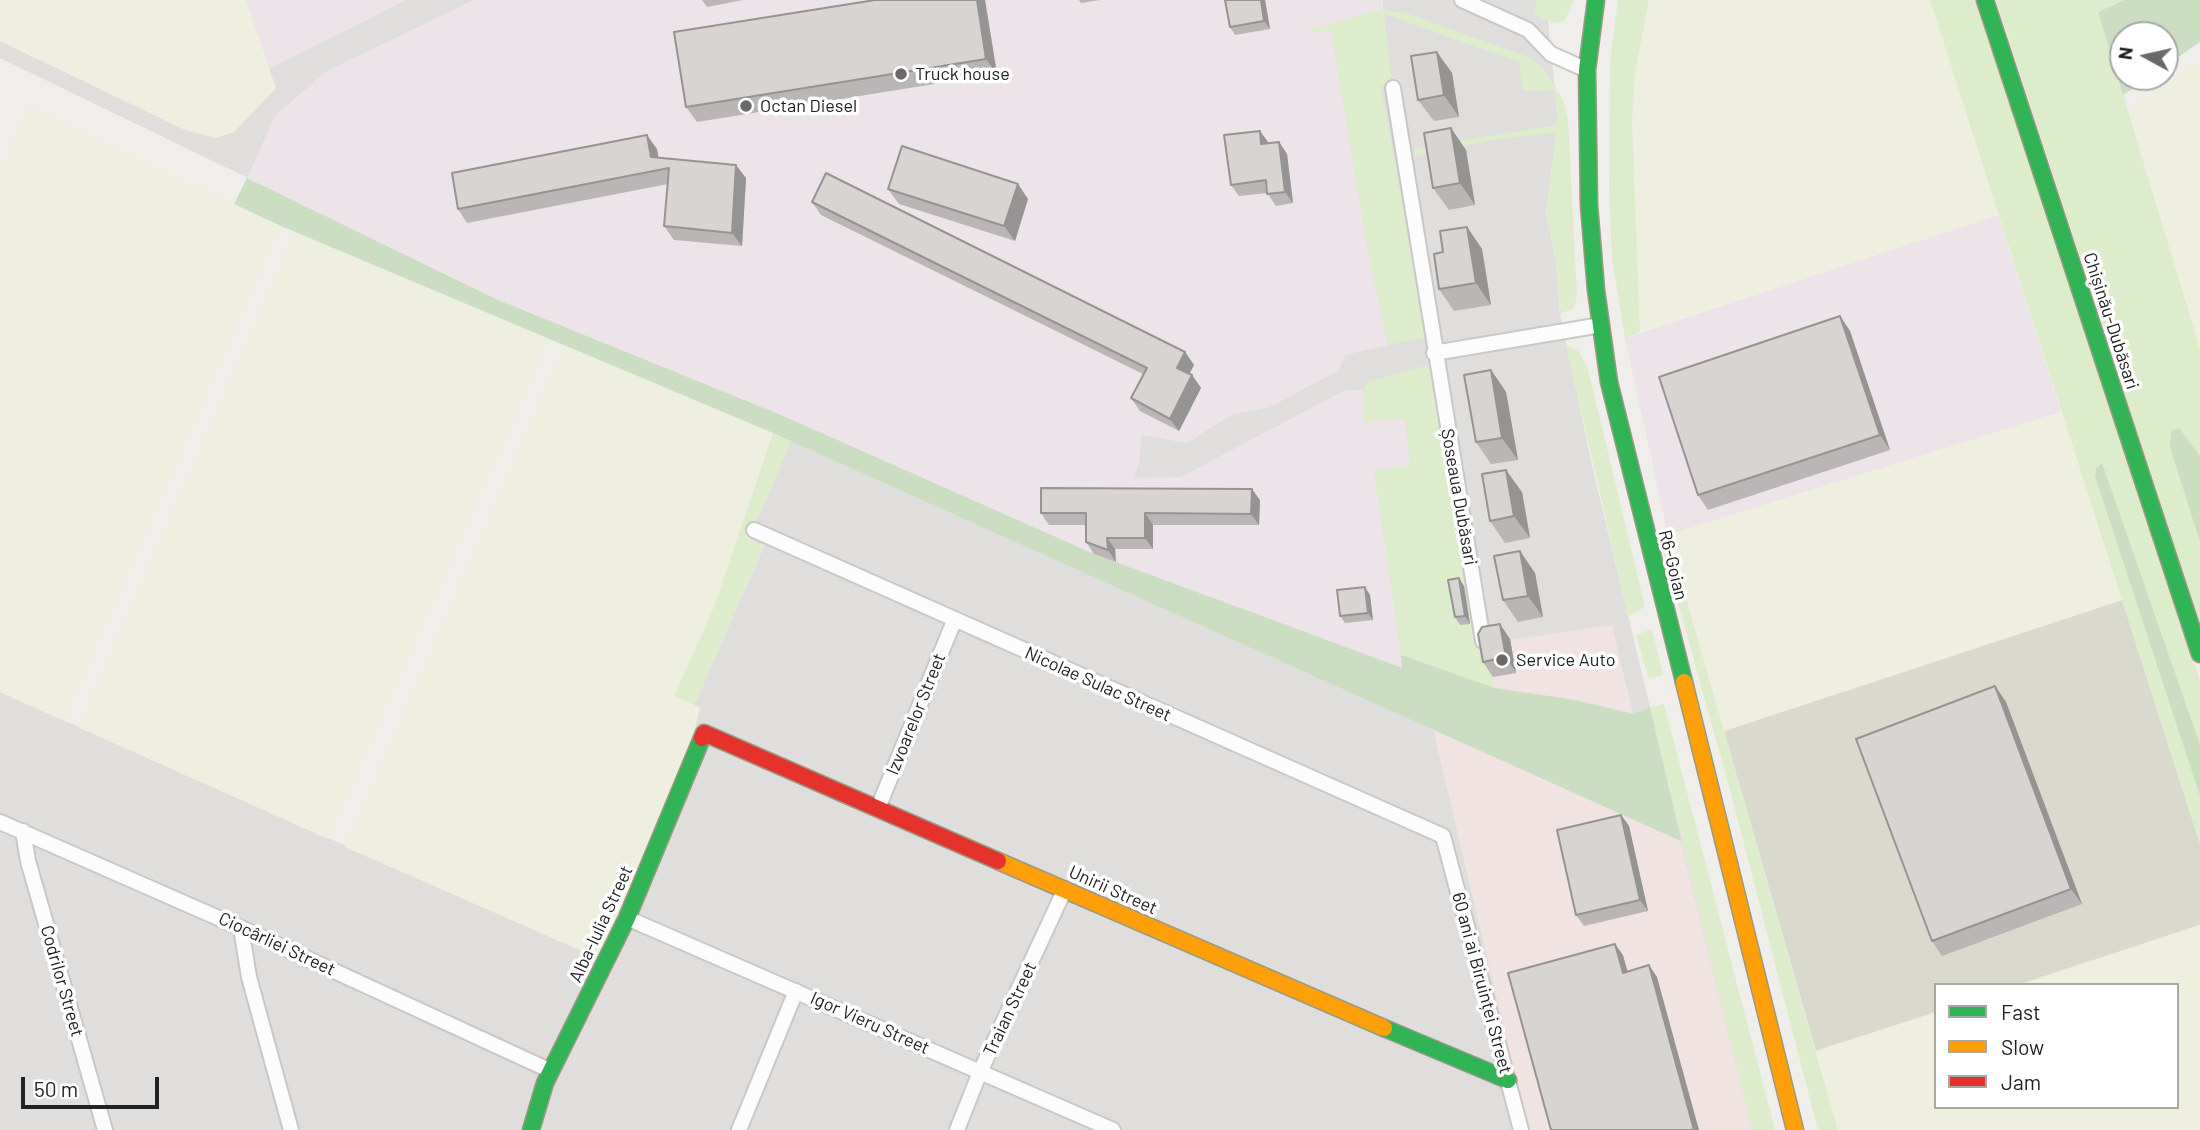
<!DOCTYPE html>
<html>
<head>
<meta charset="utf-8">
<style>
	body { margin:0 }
	#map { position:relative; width:2200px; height:1130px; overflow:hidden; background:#f0eeeb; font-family:Barlow,sans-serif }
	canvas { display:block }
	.legend { position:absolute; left:1934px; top:983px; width:245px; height:126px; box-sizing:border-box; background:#fff; border:2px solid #a7a7a7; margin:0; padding:9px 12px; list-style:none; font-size:21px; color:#222 }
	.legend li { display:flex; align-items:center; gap:14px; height:35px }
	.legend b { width:35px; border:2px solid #a7a7a7 }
	.north { position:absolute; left:2109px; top:21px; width:70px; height:70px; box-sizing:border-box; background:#fff; border:2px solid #a7a7a7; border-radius:50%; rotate:278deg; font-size:19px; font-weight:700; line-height:28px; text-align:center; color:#222 }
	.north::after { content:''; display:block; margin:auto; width:24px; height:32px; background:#6a6968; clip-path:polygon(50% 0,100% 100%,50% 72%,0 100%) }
	.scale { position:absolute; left:21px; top:1077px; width:138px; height:32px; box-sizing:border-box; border:4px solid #222; border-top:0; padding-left:9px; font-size:21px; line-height:24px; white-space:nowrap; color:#222; -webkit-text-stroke:5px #fff; paint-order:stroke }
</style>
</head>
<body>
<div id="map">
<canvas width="2200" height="1130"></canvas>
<ul class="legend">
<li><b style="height:9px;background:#30b455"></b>Fast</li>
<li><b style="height:9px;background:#ff9f0a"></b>Slow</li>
<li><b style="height:9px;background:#e5322d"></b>Jam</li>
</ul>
<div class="north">N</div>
<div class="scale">50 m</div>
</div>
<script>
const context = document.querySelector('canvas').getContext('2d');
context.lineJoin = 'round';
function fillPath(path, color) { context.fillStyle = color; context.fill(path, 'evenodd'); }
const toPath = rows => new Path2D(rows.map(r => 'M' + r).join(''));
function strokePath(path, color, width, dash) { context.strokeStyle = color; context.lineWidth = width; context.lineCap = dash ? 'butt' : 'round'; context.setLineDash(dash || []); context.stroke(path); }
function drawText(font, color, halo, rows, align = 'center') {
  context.font = font + ' Barlow,sans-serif'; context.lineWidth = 7; context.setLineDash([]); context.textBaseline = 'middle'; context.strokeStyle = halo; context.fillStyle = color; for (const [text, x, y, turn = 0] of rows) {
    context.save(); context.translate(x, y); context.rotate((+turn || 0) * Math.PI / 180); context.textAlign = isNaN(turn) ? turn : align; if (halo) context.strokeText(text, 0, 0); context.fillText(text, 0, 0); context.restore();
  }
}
fillPath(toPath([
	[0,0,1550,0,1548,21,1558,122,1546,213,1556,261,1560,314,1593,470,1752,1130,0,1130,0,692,598,958,699,708,694,705,764,546,749,539,791,441,0,58]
]), '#dfdedc');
fillPath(toPath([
	[1612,625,1633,714,1575,700,1494,688,1488,643],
	[1433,729,1681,841,1752,1130,1528,1130]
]), '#f1e3e1');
fillPath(toPath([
	[246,0,406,0,269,69],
	[474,0,1383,0,1383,14,1331,30,1368,251,1388,345,1345,355,1338,371,1270,407,1231,415,1187,443,1142,435,1139,463,1134,478,1181,477,1345,390,1363,390,1363,422,1405,418,1410,465,1375,471,1403,668,1094,554,796,422,498,300,247,178,275,116,325,72],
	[1998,215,2061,412,1668,535,1625,338]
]), '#ede4e9');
fillPath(toPath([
	[2122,600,2200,844,2200,925,2018,985,1936,985,1936,1012,1816,1051,1724,731]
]), '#d9d9cd');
fillPath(toPath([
	[0,0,246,0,276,88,234,132,216,138,185,130,0,41],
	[1649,0,1930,0,1998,215,1640,332,1632,123,1635,73],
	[2200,60,2200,349,2128,110],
	[28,106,281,226,64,721,0,692,0,170],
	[295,231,550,339,328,839,78,727],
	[564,345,773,433,714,607,674,696,700,708,687,761,598,958,345,847],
	[2061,412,2122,600,1724,731,1668,535],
	[2200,925,2200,1130,1838,1130,1816,1051,1936,1012,1936,1107,2177,1107,2177,985,2018,985]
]), '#efefdf');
fillPath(toPath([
	[1536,0,1574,0,1564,22,1555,23,1534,15],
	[1618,0,1649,0,1635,73,1632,123,1640,332,1625,338,1612,258,1609,192,1610,62],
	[1930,0,1977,0,2200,681,2200,844],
	[1996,0,2124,0,2098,12,2200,349,2200,624],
	[1383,9,1409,14,1531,58,1542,67,1563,99,1568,119,1577,296,1574,308,1560,314,1556,261,1546,213,1556,133,1504,138,1415,156,1414,148,1551,126,1558,122,1555,90,1523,91,1519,62,1384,14,1392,83,1381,87,1427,337,1388,345,1368,251,1331,30,1312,33,1310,29],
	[1566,345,1578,350,1588,369,1645,607,1628,616],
	[1429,365,1479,645,1488,643,1494,688,1401,655,1374,471,1410,465,1405,418,1363,422,1363,390,1367,382],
	[773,433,791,441,749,539,764,545,694,705,674,696,714,607],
	[1659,535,1668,535,1838,1130,1818,1130,1729,786],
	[1652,629,1663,675,1649,679,1636,635],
	[1664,704,1775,1130,1752,1130,1650,707]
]), '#ddeccb');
fillPath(toPath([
	[2124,0,2200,0,2200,42,2165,66,2165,35,2123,35,2123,77,2149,77,2123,95,2098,12],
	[247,178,498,300,781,415,1094,554,1402,668,1401,655,1494,688,1575,700,1633,714,1650,707,1681,841,773,433,281,226,234,204],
	[2179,428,2200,456,2200,542,2170,447,2171,431],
	[2102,463,2200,745,2200,796,2095,476,2096,469]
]), '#cbdec1');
const street = toPath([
	[1462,0,1528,30,1551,54,1587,70],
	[1393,88,1483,641],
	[1434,353,1601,325],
	[754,530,1443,836,1521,1130],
	[878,808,954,621],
	[0,822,241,928,551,1071],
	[23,831,28,861,105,1130],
	[627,918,1113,1130],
	[241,928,249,977,291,1130],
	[739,1130,796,991],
	[957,1130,980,1072,1065,889]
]);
const fast = toPath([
	[1596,0,1587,70,1589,205,1596,290,1609,382,1684,682],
	[1985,0,2200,654],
	[1384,1028,1508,1080],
	[531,1130,545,1083,627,918,702,738]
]);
const slow = toPath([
	[1684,682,1795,1130],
	[998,861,1384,1028]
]);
const jam = toPath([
	[702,738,704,733,998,861]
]);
strokePath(street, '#c9c8c7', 18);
strokePath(fast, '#999a82', 19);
strokePath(slow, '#999a82', 19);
strokePath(jam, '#999a82', 19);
strokePath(street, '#fdfcfc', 14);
strokePath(fast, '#30b455', 16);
strokePath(slow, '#ff9f0a', 16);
strokePath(jam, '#e5322d', 16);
fillPath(toPath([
	[702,0,743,0,707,7],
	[875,0,985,0,997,74,697,122,686,107],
	[1079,0,1100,0,1081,3],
	[1265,0,1270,29,1235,35,1230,27],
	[1452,73,1459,117,1434,121,1418,100],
	[1260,131,1268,143,1279,142,1287,154,1293,203,1276,206,1267,193,1239,196,1231,185],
	[657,149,658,158,746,178,742,246,674,240,664,226,668,184,467,223,458,209],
	[1466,150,1475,205,1449,210,1433,188],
	[888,189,1028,199,1015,241,899,204],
	[812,202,1185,352,1194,365,1189,374,1192,375,1201,388,1179,431,1140,411,1131,398,1143,374,821,215],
	[1467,227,1482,249,1491,305,1454,311,1439,289,1443,252],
	[1840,316,1850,331,1890,450,1708,510,1698,495],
	[1491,370,1506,392,1518,460,1491,464,1476,442],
	[1522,492,1530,538,1505,543,1490,521],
	[1260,500,1259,525,1153,525,1153,549,1115,549,1116,562,1094,554,1086,542,1086,525,1049,525,1041,513],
	[1535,573,1543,617,1518,622,1503,600],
	[1464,586,1470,624,1460,625,1455,617],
	[1370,595,1373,620,1345,623,1340,616],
	[1510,639,1516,673,1493,677,1483,662],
	[1995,686,2006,702,2082,904,1942,956,1932,941],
	[1621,815,1629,826,1648,911,1584,926,1576,915]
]), '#b9b6b5');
fillPath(toPath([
	[977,0,985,0,997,74,986,59],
	[1261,0,1265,0,1270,29,1264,21],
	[1437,52,1452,73,1459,117,1444,95],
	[1451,128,1466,150,1475,205,1460,183],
	[1260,131,1268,142,1270,156,1261,144],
	[647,135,657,149,661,171,651,157],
	[1279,142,1287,154,1293,203,1285,192],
	[736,165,746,178,742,246,732,233],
	[1018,184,1028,199,1015,241,1004,226],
	[1467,227,1482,249,1491,305,1476,283],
	[1840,316,1850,331,1890,450,1880,435],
	[1185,352,1194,365,1186,380,1177,368],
	[1491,370,1506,392,1518,460,1502,438],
	[1192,375,1201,388,1179,431,1170,419],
	[1506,470,1522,492,1530,538,1514,516],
	[1252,489,1260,500,1259,525,1251,514],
	[1145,513,1153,525,1153,549,1145,538],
	[1107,538,1115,549,1116,562,1108,550],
	[1520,551,1535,573,1543,617,1528,596],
	[1459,578,1464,586,1470,624,1465,616],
	[1365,587,1370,595,1373,620,1368,613],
	[1500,624,1510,639,1516,673,1506,657],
	[1995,686,2006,702,2082,904,2071,889],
	[1621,815,1629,826,1648,911,1640,900],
	[1615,944,1623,955,1631,984,1623,973],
	[1649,965,1657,977,1699,1130,1694,1130]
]), '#969493');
const building = toPath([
	[875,0,977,0,986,59,686,107,674,32,875,0],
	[1225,0,1261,0,1264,21,1230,27,1225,0],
	[1437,52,1444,95,1418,100,1411,56,1437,52],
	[1451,128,1460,183,1433,188,1424,133,1451,128],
	[1260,131,1261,144,1279,142,1285,192,1267,194,1266,180,1231,185,1224,135,1260,131],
	[647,135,651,157,736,165,732,233,664,226,669,168,458,209,452,173,647,135],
	[902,146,1018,184,1004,226,888,189,902,146],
	[826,173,1185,352,1177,368,1192,375,1170,419,1131,398,1147,368,812,202,826,173],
	[1467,227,1476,283,1439,289,1434,254,1443,252,1440,231,1467,227],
	[1840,316,1880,435,1698,495,1659,377,1840,316],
	[1491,370,1502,438,1476,442,1464,375,1491,370],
	[1506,470,1514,516,1490,521,1482,474,1506,470],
	[1041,488,1252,489,1251,514,1145,513,1145,538,1107,538,1108,550,1086,542,1086,513,1041,513,1041,488],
	[1520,551,1528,596,1503,600,1494,556,1520,551],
	[1459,578,1465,616,1455,617,1448,580,1459,578],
	[1365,587,1368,613,1340,616,1337,590,1365,587],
	[1500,624,1506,657,1483,662,1478,634,1482,627,1500,624],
	[1995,686,2071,889,1932,941,1856,739,1995,686],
	[1621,815,1640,900,1576,915,1557,830,1621,815],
	[1615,944,1623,973,1649,965,1694,1130,1551,1130,1508,973,1615,944]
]);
fillPath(building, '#d7d4d2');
strokePath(building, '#969493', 2);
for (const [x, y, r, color] of [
	[901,74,7,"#6a6968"],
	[746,106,7,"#6a6968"],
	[1502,660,7,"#6a6968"]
]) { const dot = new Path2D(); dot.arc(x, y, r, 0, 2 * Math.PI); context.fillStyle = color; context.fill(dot); strokePath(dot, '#fff', 2.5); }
drawText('18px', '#222', '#fff', [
	["Truck house",915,74],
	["Octan Diesel",760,106],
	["Service Auto",1516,660]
], 'left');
drawText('18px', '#222', '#fff', [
	["Chișinău-Dubăsari",2111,321,72],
	["Șoseaua Dubăsari",1459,497,80],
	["R6-Goian",1673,565,76],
	["Nicolae Sulac Street",1098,684,24],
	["Izvoarelor Street",916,714,-68],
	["Unirii Street",1113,890,24],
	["Alba-Iulia Street",601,924,-65],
	["Ciocârliei Street",277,944,25],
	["Codrilor Street",62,981,74],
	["60 ani ai Biruinței Street",1482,983,75],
	["Traian Street",1010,1009,-65],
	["Igor Vieru Street",870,1023,24]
]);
</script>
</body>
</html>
